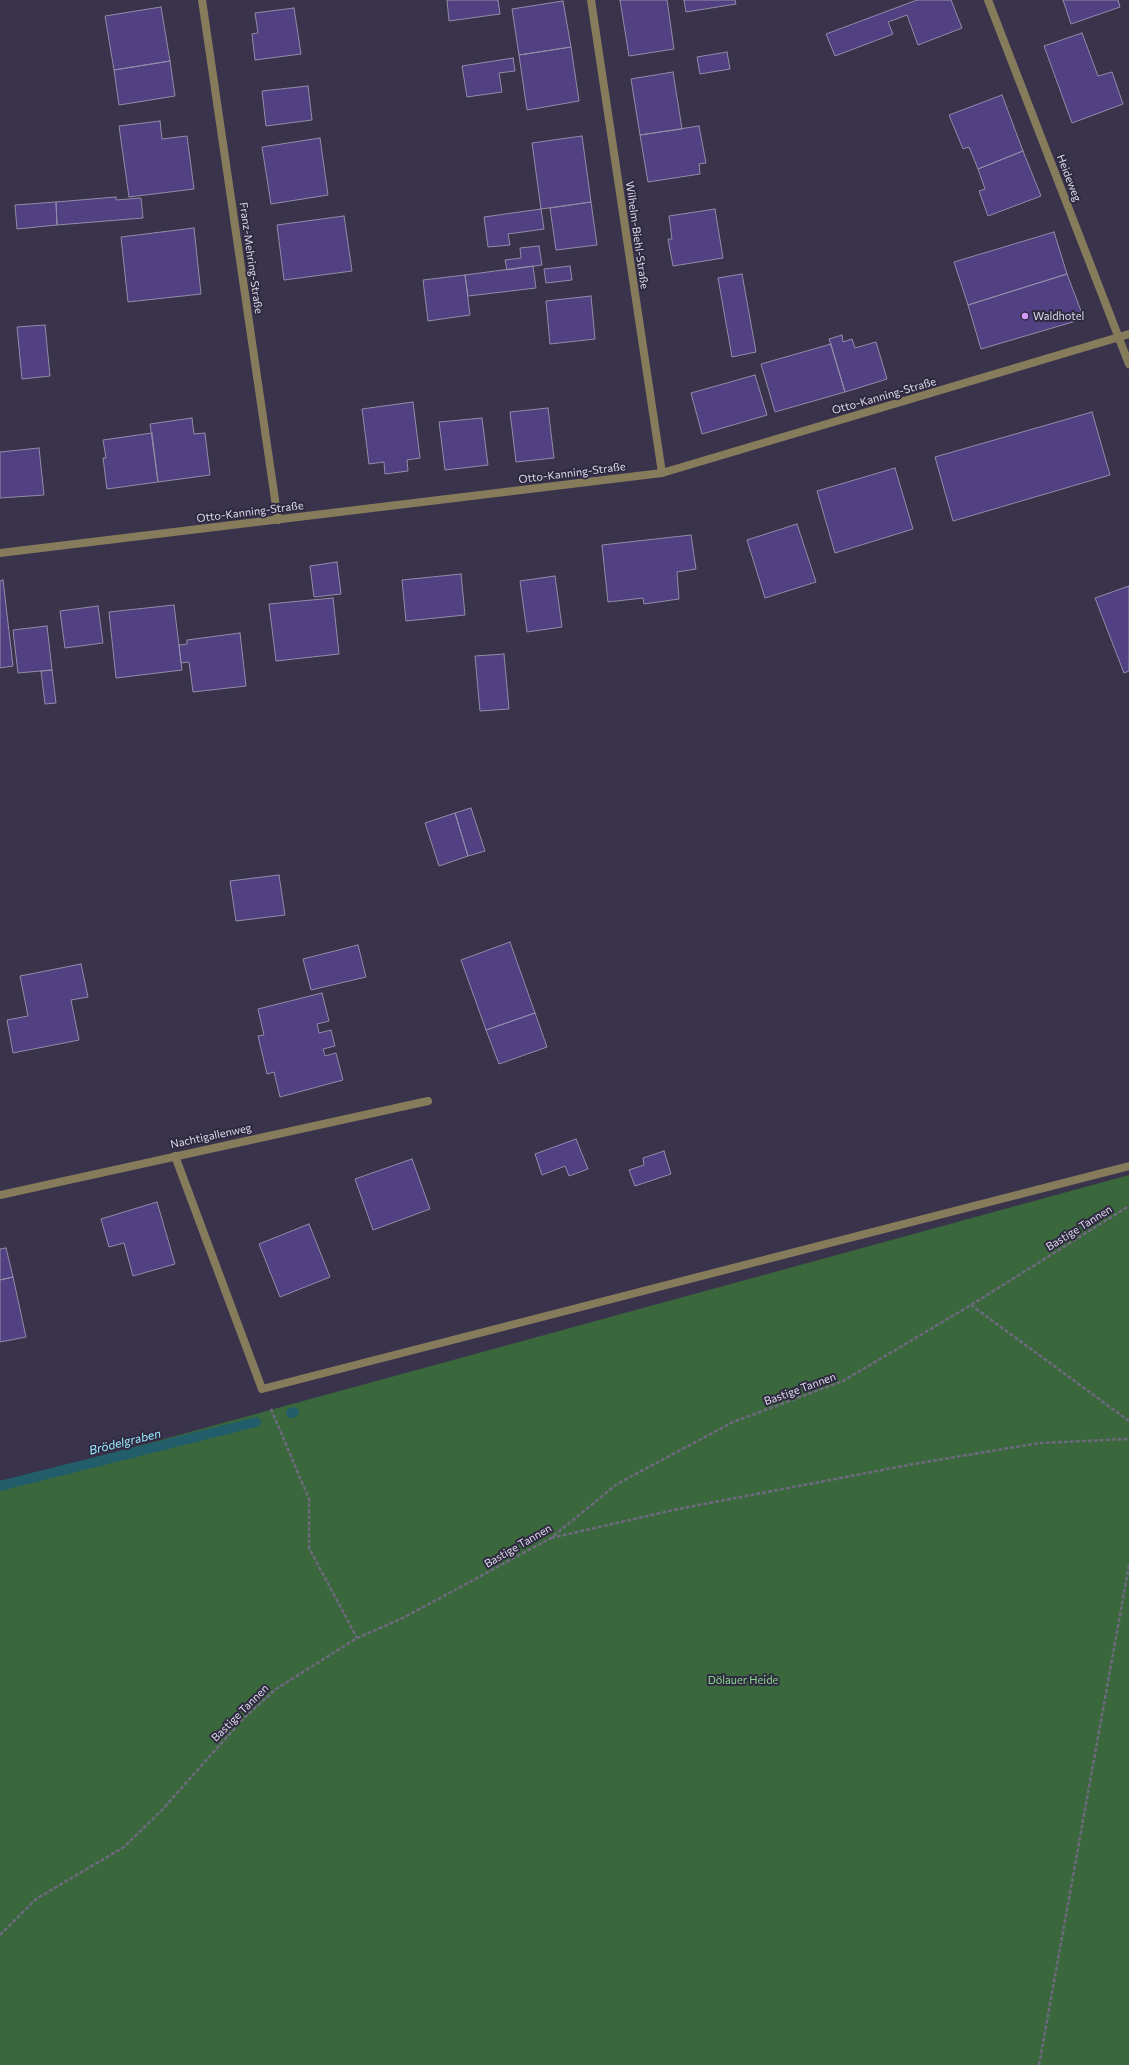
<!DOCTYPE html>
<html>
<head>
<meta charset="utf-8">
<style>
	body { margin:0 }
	canvas { display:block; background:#39344c }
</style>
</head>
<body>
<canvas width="1129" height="2065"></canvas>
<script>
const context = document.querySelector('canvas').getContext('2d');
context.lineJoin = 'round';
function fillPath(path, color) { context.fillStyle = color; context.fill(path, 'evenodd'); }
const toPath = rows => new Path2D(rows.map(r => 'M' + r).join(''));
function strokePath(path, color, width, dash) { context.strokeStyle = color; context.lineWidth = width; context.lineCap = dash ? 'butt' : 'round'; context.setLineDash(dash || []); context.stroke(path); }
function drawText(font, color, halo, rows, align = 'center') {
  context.font = font + ' Commissioner,sans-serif'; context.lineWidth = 4; context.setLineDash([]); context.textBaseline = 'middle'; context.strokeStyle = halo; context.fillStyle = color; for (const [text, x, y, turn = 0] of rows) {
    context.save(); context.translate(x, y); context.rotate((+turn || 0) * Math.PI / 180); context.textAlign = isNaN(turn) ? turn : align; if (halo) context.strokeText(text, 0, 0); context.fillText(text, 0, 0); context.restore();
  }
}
fillPath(toPath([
	[1129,1175,1129,2065,0,2065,0,1484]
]), '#3a673b');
strokePath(toPath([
	[291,1413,294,1412],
	[0,1486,256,1422]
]), '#215e69', 10);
const building = toPath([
	[447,0,498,0,500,14,449,21,447,0],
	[620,0,667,0,674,49,629,56,620,0],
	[684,0,735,0,736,4,686,12,684,0],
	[917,0,951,0,962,28,918,45,907,15,888,22,893,34,835,56,826,34,917,0],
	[1063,0,1118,0,1120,7,1071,24,1063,0],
	[563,1,571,47,519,55,512,9,563,1],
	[161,7,170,61,114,70,105,16,161,7],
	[294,8,301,54,255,60,252,34,258,33,255,13,294,8],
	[1082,33,1098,76,1112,72,1123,104,1072,123,1044,46,1082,33],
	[571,47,579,101,527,110,519,55,571,47],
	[727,52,730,69,700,74,697,57,727,52],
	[513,58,515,71,499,73,502,92,467,97,462,66,513,58],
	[170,61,175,96,119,105,114,70,170,61],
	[673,72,682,129,640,135,631,79,673,72],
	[308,86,312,120,266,126,262,91,308,86],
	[1002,95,1023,151,978,169,969,147,963,149,949,115,1002,95],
	[160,121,162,139,187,136,194,189,129,197,119,126,160,121],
	[699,126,706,163,699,164,700,174,648,182,640,135,699,126],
	[582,136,591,202,541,209,532,143,582,136],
	[320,138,328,195,271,204,262,147,320,138],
	[1023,151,1041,196,988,216,979,191,985,189,978,169,1023,151],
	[116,197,116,200,141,198,143,218,57,225,56,202,116,197],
	[56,202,57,225,17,229,15,205,56,202],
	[591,202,597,245,556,250,550,208,591,202],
	[541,209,544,229,508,234,510,245,488,247,484,217,541,209],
	[715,209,723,258,673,266,668,239,672,239,669,216,715,209],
	[344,216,352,271,284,280,277,225,344,216],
	[194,228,201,294,128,302,121,237,194,228],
	[1054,232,1067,274,968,305,954,262,1054,232],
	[539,246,542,265,507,270,505,260,521,258,520,248,539,246],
	[533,266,536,288,468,296,465,275,533,266],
	[570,266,572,280,546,283,544,269,570,266],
	[742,274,756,352,732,357,718,278,742,274],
	[1067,274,1081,311,1076,321,981,349,968,305,1067,274],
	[465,275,470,315,428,321,423,280,465,275],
	[591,296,595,339,550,344,546,301,591,296],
	[45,325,50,376,22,379,17,327,45,325],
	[842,335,843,342,852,339,855,348,876,342,887,379,845,392,829,339,842,335],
	[831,344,845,392,775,412,761,364,831,344],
	[755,375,767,415,702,434,691,393,755,375],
	[413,402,420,458,407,460,408,471,385,474,384,462,369,464,362,409,413,402],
	[548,408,554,458,516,462,510,412,548,408],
	[1092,412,1110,475,953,521,935,457,1092,412],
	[192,418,194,434,205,433,210,475,158,482,150,424,192,418],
	[482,418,488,465,445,470,439,422,482,418],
	[152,433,158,482,107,489,103,458,106,458,103,440,152,433],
	[39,448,44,495,0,498,0,452,39,448],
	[895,468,913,529,835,553,817,491,895,468],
	[797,524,816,582,765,598,747,540,797,524],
	[691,535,696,569,677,572,679,599,644,604,643,598,608,602,602,545,691,535],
	[337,562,341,594,314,597,310,566,337,562],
	[461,574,465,615,406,621,402,580,461,574],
	[555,576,562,627,527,632,520,581,555,576],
	[3,580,13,666,0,668,0,581,3,580],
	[1129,586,1129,671,1124,673,1095,598,1129,586],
	[333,598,339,654,276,661,269,604,333,598],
	[174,605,182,670,116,678,109,612,174,605],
	[98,606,103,643,65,648,60,611,98,606],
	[47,626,52,670,18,673,13,630,47,626],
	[240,633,246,686,193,692,189,662,181,663,179,645,187,644,187,640,240,633],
	[504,654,509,709,480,711,475,656,504,654],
	[52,670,56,703,45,704,41,671,52,670],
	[471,808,485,851,468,856,455,813,471,808],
	[455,813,468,856,439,866,425,823,455,813],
	[279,875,285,915,236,921,230,881,279,875],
	[510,942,535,1013,486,1030,461,960,510,942],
	[358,945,366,977,311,990,303,959,358,945],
	[81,964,88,997,71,1000,79,1040,13,1053,7,1020,28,1016,20,976,81,964],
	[322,993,329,1021,317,1024,319,1033,331,1030,335,1046,323,1049,325,1056,336,1053,343,1080,280,1097,274,1072,267,1074,258,1036,264,1035,258,1009,322,993],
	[535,1013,547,1047,499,1064,486,1030,535,1013],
	[576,1139,588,1169,569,1176,565,1166,542,1175,535,1154,576,1139],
	[664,1151,671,1174,635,1186,629,1170,644,1165,643,1158,664,1151],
	[412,1159,430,1209,373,1230,355,1179,412,1159],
	[157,1202,175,1264,133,1276,124,1243,109,1247,101,1219,157,1202],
	[309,1224,330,1277,280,1297,259,1244,309,1224],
	[6,1248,13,1277,0,1280,0,1249,6,1248],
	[13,1277,26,1337,0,1342,0,1280,13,1277]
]);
fillPath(building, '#514082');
strokePath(building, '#918ca8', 1);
strokePath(toPath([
	[971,1305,1129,1421],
	[271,1409,309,1499,309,1548,357,1638],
	[551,1538,678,1509,914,1464,1039,1443,1129,1439],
	[0,1935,36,1899,124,1847,161,1811,242,1720,276,1689,357,1638,403,1618,551,1538,617,1484,733,1422,843,1381,971,1305,1129,1206],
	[1039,2065,1129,1565]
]), '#6d697e', 2.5, [4, 2]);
strokePath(toPath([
	[202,0,278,520],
	[591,0,662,473],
	[988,0,1129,364],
	[0,553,662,473,1129,334],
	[175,1156,262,1389,1129,1166],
	[0,1195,428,1101]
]), '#867c5c', 8);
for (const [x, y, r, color] of [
	[1025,316,4,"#d39cfc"]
]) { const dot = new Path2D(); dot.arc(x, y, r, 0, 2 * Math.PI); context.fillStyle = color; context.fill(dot); strokePath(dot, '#2f2a41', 1.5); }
drawText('11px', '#dddbea', '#2f2a41', [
	["Heideweg",1069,178,69],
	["Wilhelm-Biehl-Straße",637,235,82],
	["Franz-Mehring-Straße",251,258,82],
	["Otto-Kanning-Straße",884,396,-16],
	["Otto-Kanning-Straße",572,473,-7],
	["Otto-Kanning-Straße",250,512,-7],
	["Nachtigallenweg",211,1136,-12],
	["Bastige Tannen",1079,1228,-32],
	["Bastige Tannen",800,1389,-20],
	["Bastige Tannen",518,1546,-30],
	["Bastige Tannen",240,1713,-45]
]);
drawText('11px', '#dddbea', '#2f2a41', [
	["Waldhotel",1033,316]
], 'left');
drawText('11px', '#88da8a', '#2f2a41', [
	["Dölauer Heide",743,1680]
]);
drawText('italic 12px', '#9cedfe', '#2f2a41', [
	["Brödelgraben",125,1442,-14]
]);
</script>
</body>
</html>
